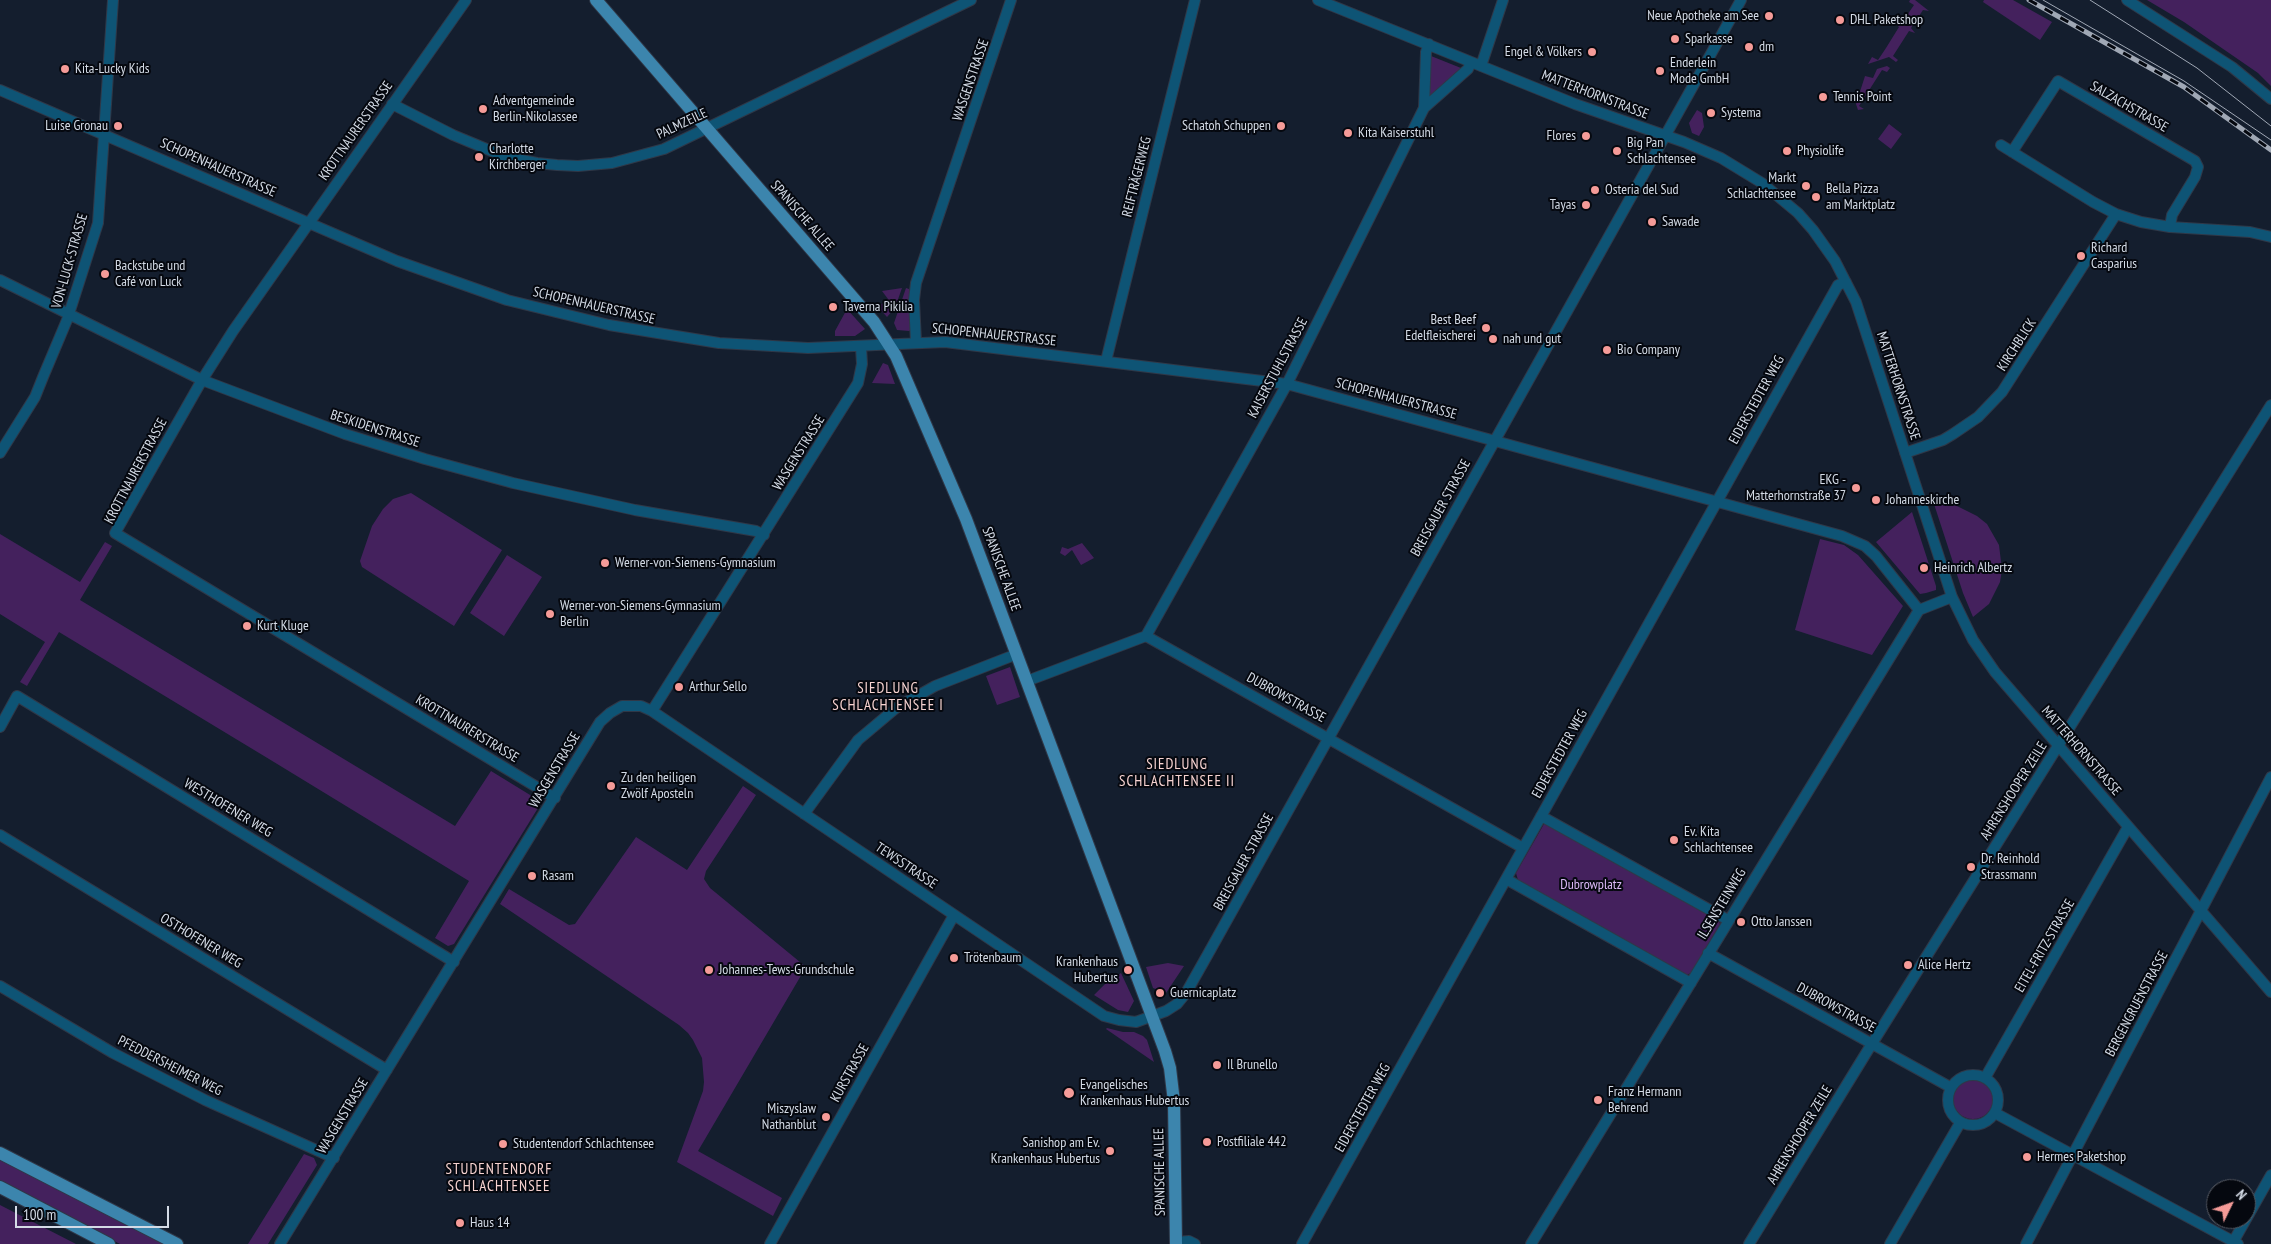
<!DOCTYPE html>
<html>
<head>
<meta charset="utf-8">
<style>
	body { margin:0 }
	#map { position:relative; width:2271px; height:1244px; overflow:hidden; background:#141e2e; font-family:"PT Sans Narrow",sans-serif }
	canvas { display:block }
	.north { position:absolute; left:2206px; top:1179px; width:50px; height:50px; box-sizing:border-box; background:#05080f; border:1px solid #585c65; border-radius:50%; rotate:48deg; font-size:14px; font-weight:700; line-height:20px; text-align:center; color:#d4dbe6 }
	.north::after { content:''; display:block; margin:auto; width:18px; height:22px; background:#f59b98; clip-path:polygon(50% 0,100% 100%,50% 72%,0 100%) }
	.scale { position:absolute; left:15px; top:1206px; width:154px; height:22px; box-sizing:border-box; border:2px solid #d4dbe6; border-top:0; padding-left:6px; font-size:15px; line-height:18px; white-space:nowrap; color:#d4dbe6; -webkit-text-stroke:4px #05080f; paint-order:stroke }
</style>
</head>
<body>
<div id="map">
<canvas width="2271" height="1244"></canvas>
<div class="north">N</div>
<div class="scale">100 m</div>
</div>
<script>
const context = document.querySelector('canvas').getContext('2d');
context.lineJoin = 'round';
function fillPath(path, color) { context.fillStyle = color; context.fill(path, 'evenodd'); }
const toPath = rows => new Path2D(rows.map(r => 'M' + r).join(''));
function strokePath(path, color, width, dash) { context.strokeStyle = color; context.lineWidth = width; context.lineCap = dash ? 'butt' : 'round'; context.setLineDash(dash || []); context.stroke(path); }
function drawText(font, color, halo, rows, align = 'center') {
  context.font = font + ' "PT Sans Narrow",sans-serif'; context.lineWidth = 4; context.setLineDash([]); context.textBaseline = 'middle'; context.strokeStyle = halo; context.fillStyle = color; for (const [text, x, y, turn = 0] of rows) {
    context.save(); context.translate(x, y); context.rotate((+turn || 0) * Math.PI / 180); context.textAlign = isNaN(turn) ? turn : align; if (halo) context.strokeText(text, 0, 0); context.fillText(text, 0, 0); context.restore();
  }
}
fillPath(toPath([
	[1910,0,1915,0,1929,11,1923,10,1911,28,1915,33,1909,31,1893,56,1898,60,1896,62,1889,57,1868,64,1872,57,1878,60,1886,48,1899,27,1894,23,1895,21,1901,24,1914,5,1909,2],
	[1984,0,2013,0,2052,22,2040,40,1983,2],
	[2147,0,2271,0,2271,86,2258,73,2184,22],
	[1431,56,1461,68,1430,96,1429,94],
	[1887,66,1890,68,1887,72,1882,70,1859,106,1864,109,1858,110,1856,104,1865,76,1873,78,1877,69],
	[1697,110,1702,113,1704,127,1699,136,1692,133,1689,123],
	[1889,124,1902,134,1891,149,1878,139],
	[902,288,895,308,887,317,878,307,888,299,882,291],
	[906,288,909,289,911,330,909,331,897,330,894,323],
	[847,309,865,329,855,336,835,336,835,331],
	[883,363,888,365,895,384,872,383],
	[411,493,502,550,454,626,362,567,360,561,372,526,383,509,393,499],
	[1934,504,1955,505,1977,516,1987,524,1999,545,2002,570,2000,582,1989,604,1973,617,1963,593],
	[1912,512,1936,586,1936,590,1926,593,1920,594,1876,542],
	[0,534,80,582,105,542,112,546,80,600,455,826,491,771,535,798,538,808,454,944,448,946,435,938,469,881,269,759,59,632,27,686,20,682,45,642,0,614],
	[1820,539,1844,545,1858,555,1903,606,1872,655,1795,630],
	[1082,543,1094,558,1081,565,1072,550,1065,556,1060,553,1062,547,1068,549],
	[507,555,542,577,504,636,470,613],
	[1010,667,1020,697,997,705,986,676],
	[743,786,756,795,706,871,704,879,710,888,806,967,698,1151,782,1198,773,1216,677,1162,703,1091,704,1082,702,1058,693,1040,688,1033,679,1025,500,904,509,889,569,925,575,924,636,837,687,870],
	[1544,824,1546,824,1719,921,1720,924,1691,973,1686,975,1518,880,1516,873],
	[1168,963,1184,966,1166,993,1153,988,1146,967],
	[1121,973,1134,1001,1128,1012,1118,1010,1094,995,1106,983],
	[1107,1028,1123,1032,1134,1032,1143,1036,1147,1040,1154,1062,1106,1029],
	'1953 1099a20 20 0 1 1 40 0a20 20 0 1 1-40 0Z',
	[304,1154,314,1158,317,1165,268,1244,248,1244],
	[0,1158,166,1244,120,1244,0,1182],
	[0,1205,76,1244,0,1244]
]), '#44215d');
const minor = toPath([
	[466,0,233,331,202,380,115,533,555,798],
	[1318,0,1575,104,1684,142,1721,158,1762,183,1798,213,1813,230,1835,261,1856,302,1952,597,1973,640,1995,672,2271,992],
	[2127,0,2232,67,2271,99],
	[1481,66,1503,0],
	[0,90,397,261,507,300,609,325,719,343,808,348,945,342,1287,384,1842,536,1865,546,1876,556,1919,610],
	[392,104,453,135,506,157,537,163,557,165,578,166,612,163,664,149,971,0],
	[1424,108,1426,52,1429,44],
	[2001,145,2093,202,2116,214,2141,222,2170,227,2250,232,2271,237],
	[2012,152,2058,81,2195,161,2198,167,2195,177,2172,215,2170,227],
	[0,280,202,380,345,434,425,459,513,483,635,510,756,531,764,535],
	[916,342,914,300,916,283,1011,0],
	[1106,361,1195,0],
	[0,453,35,397,43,377,67,320,98,223,113,0],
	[1905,453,1943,440,1953,434,1978,417,2002,392,2116,214],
	[1146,636,1287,384,1424,108,1468,69,1471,62],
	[1027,681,1146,636,1523,848],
	[652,711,858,383,862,364,861,347],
	[0,727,17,696,454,962],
	[804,814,858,740,896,708,935,686,1017,654],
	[1541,816,1728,920],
	[0,835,387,1070],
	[1506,879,1691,983],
	[1708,953,1950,1087],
	[0,986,113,1053,205,1100,334,1158],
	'1948 1100a25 25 0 1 1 50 0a25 25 0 1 1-50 0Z',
	[1985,1078,2128,827],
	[1995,1113,2238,1244],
	[1176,1242,1189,1241,1195,1244],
	[280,1244,600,722,610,713,622,706,641,706,652,711,1104,1016,1119,1020,1136,1022,1166,1011,1177,1004,1186,993,1208,954,1741,0],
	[770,1244,954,915],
	[1302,1244,1838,285,1846,282],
	[1531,1244,1919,610,1952,597],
	[1749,1244,1868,1050,2271,405],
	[1890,1244,1960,1123],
	[2026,1244,2271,777],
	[2232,1244,2271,1175]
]);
const major = toPath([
	[596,0,874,322,896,356,966,519,1165,1051,1170,1068,1174,1102,1176,1244],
	[0,1153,177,1244],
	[0,1187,109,1244]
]);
strokePath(minor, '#2f3848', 12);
strokePath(major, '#2f3848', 14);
strokePath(minor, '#0e5475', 10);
strokePath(major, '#3c85ad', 12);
strokePath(toPath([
	[2043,0,2184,81,2271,140],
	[2090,0,2197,68,2271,126]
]), '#a0a8b5', 1);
const rail = toPath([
	[2029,0,2184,87,2271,150]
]);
strokePath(rail, '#a0a8b5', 5);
strokePath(rail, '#05080f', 3, [9]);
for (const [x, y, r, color] of [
	[1769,16,5,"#f59b98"],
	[1840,20,5,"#f59b98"],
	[1675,39,5,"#f59b98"],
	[1749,47,5,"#f59b98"],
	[1592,52,5,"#f59b98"],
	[65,69,5,"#f59b98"],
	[1660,71,5,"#f59b98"],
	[1823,97,5,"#f59b98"],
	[483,109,5,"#f59b98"],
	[1711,113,5,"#f59b98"],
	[118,126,5,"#f59b98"],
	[1281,126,5,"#f59b98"],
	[1348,133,5,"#f59b98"],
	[1586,136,5,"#f59b98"],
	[1617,151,5,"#f59b98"],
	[1787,151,5,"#f59b98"],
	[479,157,5,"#f59b98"],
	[1806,186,5,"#f59b98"],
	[1595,190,5,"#f59b98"],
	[1816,197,5,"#f59b98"],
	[1586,205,5,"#f59b98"],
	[1652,222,5,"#f59b98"],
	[2081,256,5,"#f59b98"],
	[105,274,5,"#f59b98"],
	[833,307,5,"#f59b98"],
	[1486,328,5,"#f59b98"],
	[1493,339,5,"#f59b98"],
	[1607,350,5,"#f59b98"],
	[1856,488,5,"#f59b98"],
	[1876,500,5,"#f59b98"],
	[605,563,5,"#f59b98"],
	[1924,568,5,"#f59b98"],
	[550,614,5,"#f59b98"],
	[247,626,5,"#f59b98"],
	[679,687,5,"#f59b98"],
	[611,786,5,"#f59b98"],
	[1674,840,5,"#f59b98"],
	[1971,867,5,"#f59b98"],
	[532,876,5,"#f59b98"],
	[1741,922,5,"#f59b98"],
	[954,958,5,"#f59b98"],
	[1908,965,5,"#f59b98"],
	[709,970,5,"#f59b98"],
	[1128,970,5,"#f59b98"],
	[1160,993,5,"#f59b98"],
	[1217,1065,5,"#f59b98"],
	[1069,1093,6,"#f59b98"],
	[1598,1100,5,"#f59b98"],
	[826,1117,5,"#f59b98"],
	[1207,1142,5,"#f59b98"],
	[503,1144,5,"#f59b98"],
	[1110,1151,5,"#f59b98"],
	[2027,1157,5,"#f59b98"],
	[460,1223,5,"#f59b98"]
]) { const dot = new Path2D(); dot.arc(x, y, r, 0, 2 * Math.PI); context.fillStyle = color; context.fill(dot); strokePath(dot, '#05080f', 2); }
drawText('14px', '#d4dbe6', '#05080f', [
	["Neue Apotheke am See",1759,16,"right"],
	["DHL Paketshop",1850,20],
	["Sparkasse",1685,39],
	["dm",1759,47],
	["Engel & Völkers",1582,52,"right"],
	["Enderlein",1670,63],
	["Mode GmbH",1670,79],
	["Kita-Lucky Kids",75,69],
	["Tennis Point",1833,97],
	["Adventgemeinde",493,101],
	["Berlin-Nikolassee",493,117],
	["Systema",1721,113],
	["Luise Gronau",108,126,"right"],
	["Schatoh Schuppen",1271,126,"right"],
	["Kita Kaiserstuhl",1358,133],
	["Flores",1576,136,"right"],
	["Big Pan",1627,143],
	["Schlachtensee",1627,159],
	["Charlotte",489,149],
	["Kirchberger",489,165],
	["Physiolife",1797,151],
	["Markt",1796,178,"right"],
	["Schlachtensee",1796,194,"right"],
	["Bella Pizza",1826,189],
	["am Marktplatz",1826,205],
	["Osteria del Sud",1605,190],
	["Tayas",1576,205,"right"],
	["Sawade",1662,222],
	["Richard",2091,248],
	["Casparius",2091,264],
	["Backstube und",115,266],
	["Café von Luck",115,282],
	["Taverna Pikilia",843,307],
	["Best Beef",1476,320,"right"],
	["Edelfleischerei",1476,336,"right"],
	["nah und gut",1503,339],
	["Bio Company",1617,350],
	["EKG -",1846,480,"right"],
	["Matterhornstraße 37",1846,496,"right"],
	["Johanneskirche",1886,500],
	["Werner-von-Siemens-Gymnasium",615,563],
	["Heinrich Albertz",1934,568],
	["Werner-von-Siemens-Gymnasium",560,606],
	["Berlin",560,622],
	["Kurt Kluge",257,626],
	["Arthur Sello",689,687],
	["Zu den heiligen",621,778],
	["Zwölf Aposteln",621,794],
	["Ev. Kita",1684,832],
	["Schlachtensee",1684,848],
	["Dr. Reinhold",1981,859],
	["Strassmann",1981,875],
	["Rasam",542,876],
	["Otto Janssen",1751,922],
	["Trötenbaum",964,958],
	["Krankenhaus",1118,962,"right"],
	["Hubertus",1118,978,"right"],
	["Alice Hertz",1918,965],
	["Johannes-Tews-Grundschule",719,970],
	["Guernicaplatz",1170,993],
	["Il Brunello",1227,1065],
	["Evangelisches",1080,1085],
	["Krankenhaus Hubertus",1080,1101],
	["Franz Hermann",1608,1092],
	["Behrend",1608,1108],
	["Miszyslaw",816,1109,"right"],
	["Nathanblut",816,1125,"right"],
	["Postfiliale 442",1217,1142],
	["Sanishop am Ev.",1100,1143,"right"],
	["Krankenhaus Hubertus",1100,1159,"right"],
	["Studentendorf Schlachtensee",513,1144],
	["Hermes Paketshop",2037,1157],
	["Haus 14",470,1223]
], 'left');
drawText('14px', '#d4dbe6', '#05080f', [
	["WASGENSTRASSE",971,80,-71],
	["MATTERHORNSTRASSE",1595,95,21],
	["SALZACHSTRASSE",2129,107,30],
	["PALMZEILE",682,124,-25],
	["KROTTNAURERSTRASSE",356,131,-55],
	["SCHOPENHAUERSTRASSE",218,168,24],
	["REIFTRÄGERWEG",1137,177,-76],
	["SPANISCHE ALLEE",802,216,49],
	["VON-LUCK-STRASSE",70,261,-74],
	["SCHOPENHAUERSTRASSE",594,306,13],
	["SCHOPENHAUERSTRASSE",994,335,6],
	["KIRCHBLICK",2017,345,-57],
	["KAISERSTUHLSTRASSE",1278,368,-62],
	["MATTERHORNSTRASSE",1898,386,72],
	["SCHOPENHAUERSTRASSE",1396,399,15],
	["EIDERSTEDTER WEG",1757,400,-61],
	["BESKIDENSTRASSE",375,429,18],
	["WASGENSTRASSE",799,453,-58],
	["KROTTNAURERSTRASSE",136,471,-62],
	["BREISGAUER STRASSE",1441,508,-61],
	["SPANISCHE ALLEE",1001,569,70],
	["DUBROWSTRASSE",1286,698,29],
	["KROTTNAURERSTRASSE",467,729,31],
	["MATTERHORNSTRASSE",2081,751,49],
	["EIDERSTEDTER WEG",1560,754,-61],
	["WASGENSTRASSE",555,770,-59],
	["AHRENSHOOPER ZEILE",2014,791,-58],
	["WESTHOFENER WEG",228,808,31],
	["BREISGAUER STRASSE",1244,862,-61],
	["TEWSSTRASSE",906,866,34],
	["ILSENSTEINWEG",1722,904,-59],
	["OSTHOFENER WEG",201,941,31],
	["EITEL-FRITZ-STRASSE",2045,946,-60],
	["BERGENGRUENSTRASSE",2137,1004,-62],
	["DUBROWSTRASSE",1836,1008,29],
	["PFEDDERSHEIMER WEG",170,1066,27],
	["KURSTRASSE",850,1073,-61],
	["EIDERSTEDTER WEG",1363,1108,-61],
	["WASGENSTRASSE",343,1116,-59],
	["AHRENSHOOPER ZEILE",1800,1135,-59],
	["SPANISCHE ALLEE",1160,1172,-91]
]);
drawText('14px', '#dab8f7', '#05080f', [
	["Dubrowplatz",1591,885]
]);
context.letterSpacing = '1px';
drawText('15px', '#f7d3d1', '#05080f', [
	["SIEDLUNG",888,689],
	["SCHLACHTENSEE I",888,706],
	["SIEDLUNG",1177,765],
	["SCHLACHTENSEE II",1177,782],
	["STUDENTENDORF",499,1170],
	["SCHLACHTENSEE",499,1187]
]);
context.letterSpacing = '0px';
</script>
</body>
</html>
